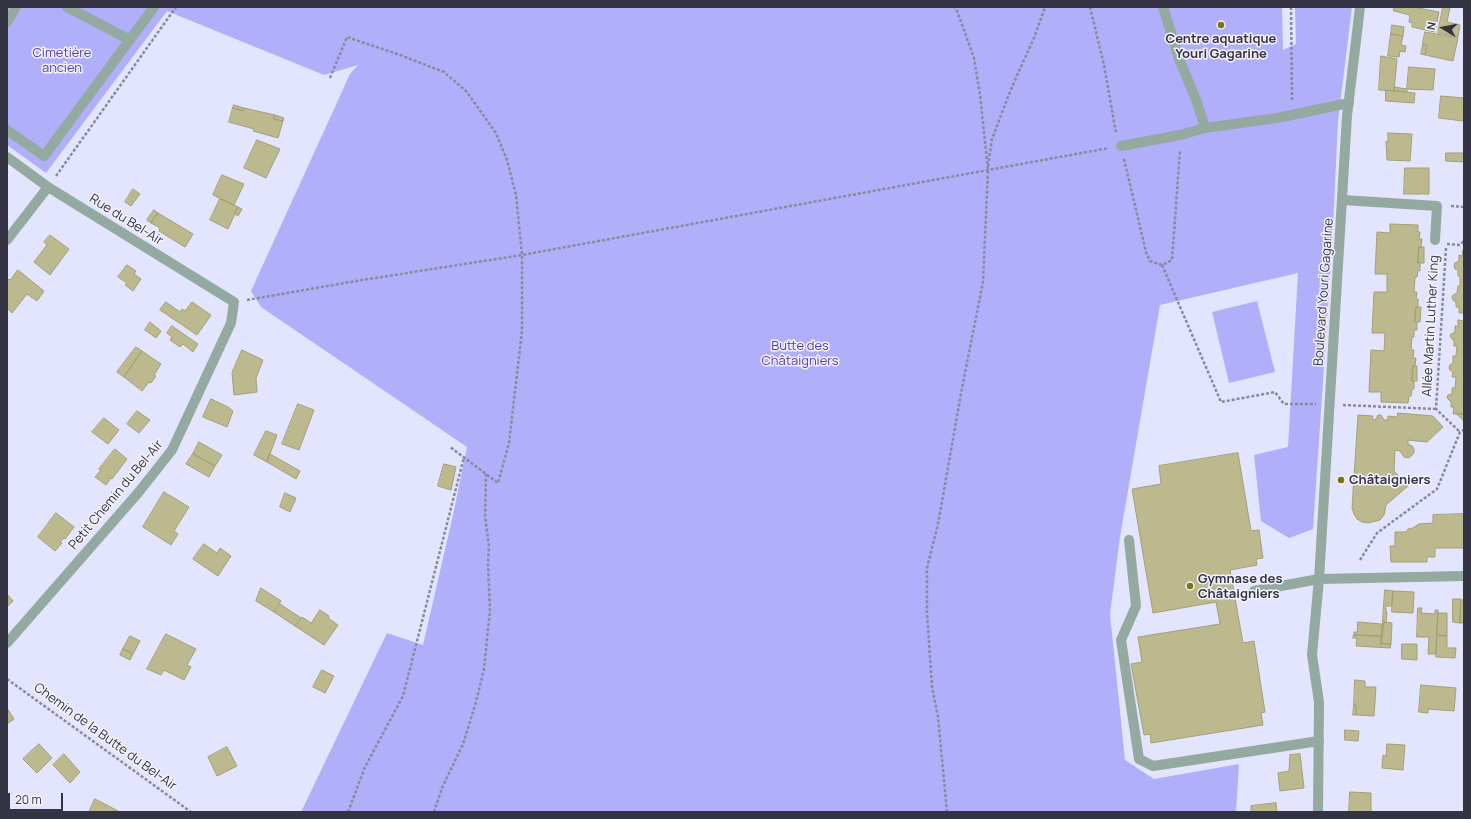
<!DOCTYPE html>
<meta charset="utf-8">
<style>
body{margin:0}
#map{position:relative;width:1471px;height:819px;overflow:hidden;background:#e3e4fe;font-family:Manrope,sans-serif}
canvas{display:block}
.frame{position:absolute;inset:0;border:8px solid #343344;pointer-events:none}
.north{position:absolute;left:1423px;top:8px;width:40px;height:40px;-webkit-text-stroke:3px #f2f3fc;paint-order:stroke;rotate:280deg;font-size:11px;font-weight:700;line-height:16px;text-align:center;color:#343344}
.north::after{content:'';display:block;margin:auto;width:14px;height:18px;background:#343344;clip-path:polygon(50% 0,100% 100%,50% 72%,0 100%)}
.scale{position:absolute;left:8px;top:793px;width:55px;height:18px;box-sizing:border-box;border:2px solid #343344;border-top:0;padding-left:5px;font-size:12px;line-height:14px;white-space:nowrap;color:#343344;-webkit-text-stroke:3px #f2f3fc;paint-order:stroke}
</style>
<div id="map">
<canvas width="1471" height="819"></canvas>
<div class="frame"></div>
<div class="north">N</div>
<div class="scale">20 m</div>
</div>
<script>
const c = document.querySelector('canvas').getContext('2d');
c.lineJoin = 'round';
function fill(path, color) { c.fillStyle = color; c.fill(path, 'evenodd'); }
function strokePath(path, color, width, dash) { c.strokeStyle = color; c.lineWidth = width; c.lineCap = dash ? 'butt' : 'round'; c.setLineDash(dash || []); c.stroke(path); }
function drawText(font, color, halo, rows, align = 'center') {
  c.font = font + ' Manrope,sans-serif'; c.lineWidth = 3; c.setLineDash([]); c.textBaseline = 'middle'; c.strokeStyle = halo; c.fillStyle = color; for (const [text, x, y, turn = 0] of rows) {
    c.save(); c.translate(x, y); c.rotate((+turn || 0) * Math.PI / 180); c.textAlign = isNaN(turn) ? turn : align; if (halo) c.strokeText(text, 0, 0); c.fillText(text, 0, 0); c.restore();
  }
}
fill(new Path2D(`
 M7,7H1282L1283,50L1296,44L1295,7H1352L1338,121L1332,248L1313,529L1289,538L1261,521L1254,455L1288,447L1298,273L1160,305L1120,537L1110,614L1125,760L1154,779L1239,764L1236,812H301L387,633L423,645L453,515L467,447L261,307L251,291L350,74L358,65L324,75L167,11L46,173L7,145Z
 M1257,301L1275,372L1229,383L1212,312Z`), '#b1aff9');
const building = new Path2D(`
 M1394,7H1413L1439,12L1435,32L1412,27V23L1409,22L1410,15L1394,11Z
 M1443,7L1450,8L1447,22L1460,25L1458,37L1438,33Z
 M1392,25L1404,27L1403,36L1391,34Z
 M1425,32L1458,38L1453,61L1425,55L1427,45L1423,44Z
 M1391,34L1403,36L1401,45L1406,46L1405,52L1400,51L1399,57L1388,56Z
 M1423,44L1427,45L1425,55L1421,54Z
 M1381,56L1397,59L1394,91L1379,90Z
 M1409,67L1435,69L1433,90L1407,89Z
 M1394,87L1407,89V92L1394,91Z
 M1386,90L1415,93L1414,103L1386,101Z
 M1441,96L1464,98L1463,121L1439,118Z
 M234,105L244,108L243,111L233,108Z
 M233,108L243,111L244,108L275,115L274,119L283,121L278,138L253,131L254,129L229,122Z
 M275,115L284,118L283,121L274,119Z
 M1388,133L1412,134L1410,161L1387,160L1386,141L1388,142Z
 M257,140L280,149L266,178L244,168Z
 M1446,153H1464V162L1446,161Z
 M1405,168H1429V194H1404Z
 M222,175L244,184L234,205L213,195Z
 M133,189L140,194L131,206L125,202Z
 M220,199L238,207L228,229L210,220Z
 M238,207L242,209L238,216L235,214Z
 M154,210L158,213L151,223L147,220Z
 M158,213L193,234L185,247L159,231L160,228L151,223Z
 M1390,224L1418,225V232H1420L1419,239H1422L1421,247H1419L1418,263H1420V271L1418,270L1417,277H1415L1414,292H1417L1416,299H1418V307H1416L1415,322H1417V330H1414V337H1412L1411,350H1414L1413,358H1416L1415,366H1413L1412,381H1414V389H1412L1411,396H1409L1408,403L1381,402V392H1369L1371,350L1384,351L1385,333H1372L1374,292H1387V274H1375L1377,232L1390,233Z
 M50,235L69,249L50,275L34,262L47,245L44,242Z
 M1419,247H1424V263H1418Z
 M1463,250H1464V313H1459V307H1456V302L1454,301L1452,298L1453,295L1457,293L1458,286H1460V276H1458V270L1455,269L1454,266L1455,263L1459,261V255L1462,256Z
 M127,265L136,271L134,274L141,279L133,291L125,285L127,283L118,277Z
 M18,270L44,291L37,301L27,294L12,313L7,308V281L9,279L10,280Z
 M166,302L180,312L182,309L185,311L192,302L211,315L197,335L160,310Z
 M1416,307H1421L1420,322H1415Z
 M1458,320L1464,321V414H1453L1454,407H1451V402L1447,398L1448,395L1452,394V388H1455L1456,377H1452L1453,372L1450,370L1449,368L1450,365L1453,363V356H1456L1457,346H1454V340L1452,339L1450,336L1451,334L1455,332V326H1458Z
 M150,322L161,331L156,338L145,330Z
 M172,326L198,344L193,352L183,344L180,347L170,340L172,337L167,333Z
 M136,347L142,351L124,377L117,372Z
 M242,350L263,360L256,378L257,392L234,395L232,373Z
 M142,351L161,364L154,375L156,376L151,383L149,382L142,391L124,377Z
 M1413,366H1417V381H1412Z
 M211,399L228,407L233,411L227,427L203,417Z
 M298,404L314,410L299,450L282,444Z
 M137,411L150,420L139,433L127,424Z
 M1398,413L1433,416L1443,427L1427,442L1408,440V444L1412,446L1414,449V453L1411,456L1408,458L1404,457L1400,451L1395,450L1394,471L1408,486L1386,505L1384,515L1380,520L1368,523L1362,522L1357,519L1354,514L1352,508L1358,415L1373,416L1372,419L1375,420L1378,415H1381L1384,420H1388V416L1397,417Z
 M1456,413L1464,414V421Z
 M104,418L119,430L108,444L92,432Z
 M266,431L277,435L267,462L254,455Z
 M199,442L222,455L215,466L193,454Z
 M115,449L127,459L112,479L111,478L106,485L95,477L101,470L99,469Z
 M1238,453L1251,531L1259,530L1263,558L1256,559L1257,565L1230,570L1243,643L1254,641L1265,712L1261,713L1263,725L1151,743L1150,734L1144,735L1131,664L1142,662L1138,637L1220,624L1216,602L1153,613L1132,489L1161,484L1159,466Z
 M193,454L215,466L209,477L186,464Z
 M270,454L300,471L296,479L267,462Z
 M444,464L456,467L451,490L438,486Z
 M164,492L189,507L174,531L178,534L171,545L143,527Z
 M285,493L296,498L290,512L280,507Z
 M56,513L74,527L65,539L64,538L60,542L62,543L55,551L38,537Z
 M1464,514V548H1435V557H1427V562H1391L1390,546H1395V532H1406L1408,529L1413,528L1419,524L1433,523V515Z
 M204,544L217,553L220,548L231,556L218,576L193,559Z
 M261,588L281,601L274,612L256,601Z
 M1385,590L1393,591L1392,606H1386V612H1387L1386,623L1384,622L1381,644Z
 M1393,591L1414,592L1413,613L1392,612Z
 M7,594L13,601L7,607Z
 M1453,599H1461L1460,623L1453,622Z
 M1461,600H1464V623H1460Z
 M280,604L301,618L295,626L274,612Z
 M1418,608H1422L1421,613L1435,614V610H1438L1436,654H1428L1429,637H1417Z
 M320,610L329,616L328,618L338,625L324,645L295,626L302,617L311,623Z
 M1438,613H1447V636L1437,635Z
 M1358,622L1382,624L1381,636L1354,635V632H1357Z
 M1384,622L1392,623L1391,644H1382Z
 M166,634L196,649L187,665L191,667L184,680L164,670L161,675L147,669Z
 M1354,635L1381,636V644H1391L1390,648L1356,646L1357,638H1353Z
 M1437,635L1447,636V648H1456L1455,658L1436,657Z
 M130,636L140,641L133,654L123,649Z
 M1402,644H1417V660L1402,659Z
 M123,649L133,654L130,660L120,655Z
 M322,670L334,676L325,693L313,687Z
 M1355,680L1365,681V687H1376L1374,716L1356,715V705H1354Z
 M1421,685L1456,688L1454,711L1428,709V713L1419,712Z
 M1354,705H1356V715H1353Z
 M7,708L14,719L7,724Z
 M1345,730L1359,731L1358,741L1345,740Z
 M39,744L52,758L37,773L23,759Z
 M1387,744L1405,745L1403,770L1382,768L1383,755L1386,756Z
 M227,747L237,766L217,776L208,757Z
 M64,754L80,772L70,783L53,765Z
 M1300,754L1304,788L1280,791L1278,773L1289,771L1290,755Z
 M1350,792L1371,793V812H1349Z
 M95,799L120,812H89Z
 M1276,803L1277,812H1251V806Z`);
fill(building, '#bbb98d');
strokePath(building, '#a3a075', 1);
strokePath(new Path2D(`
 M1090,7L1104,65L1116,133
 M1291,7L1292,100
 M330,78L347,37L400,55L444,72L466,91L496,133L507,160L516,195L522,255V331L509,443L498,483L450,447
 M1124,159L1146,252L1150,261L1162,265L1172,260L1180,150
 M988,166L992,139L1011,89L1034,38L1045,7
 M56,176L176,7
 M1451,206L1464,207
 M1447,244L1460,245L1464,241
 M1446,248L1436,409L1460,432
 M1162,265L1221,402L1275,392L1284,404H1316
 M247,300L356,281L522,255L1109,148
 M1343,405L1436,409
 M1360,560L1377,533L1437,489L1460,432L1464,430
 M7,679L191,812
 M348,812L365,767L403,696L464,457
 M434,812L442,788L463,744L476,702L484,669L490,610L488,564L489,546L485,516L486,474
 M947,812L938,717L932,687L927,612V568L938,524L962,388L983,282L988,170L980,95L974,58L957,11L954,7`), '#89899e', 2.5, [3, 2]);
strokePath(new Path2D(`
 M67,7L130,40
 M1163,7L1179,59L1197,102L1205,128
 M7,22L16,7
 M7,130L44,156L154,7
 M1121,146L1180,135L1205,128L1277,118L1349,103
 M1343,200L1437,206L1435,240
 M1129,540L1136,606L1121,640L1139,759L1153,766L1319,741
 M1254,591L1319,579`), '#94a99f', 10);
strokePath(new Path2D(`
 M7,157L48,187L234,302L231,323L172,450L138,493L7,643
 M7,240L48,187
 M1319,579L1464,576
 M1318,812L1319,702L1312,655L1319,579L1347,116L1360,7`), '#94a99f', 10);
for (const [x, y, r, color] of [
 [1221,25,4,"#7b7417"],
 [1341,480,4,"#7b7417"],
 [1190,586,4,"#7b7417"]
]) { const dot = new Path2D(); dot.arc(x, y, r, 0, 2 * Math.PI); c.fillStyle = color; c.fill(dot); strokePath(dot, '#f2f3fc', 1.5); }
drawText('bold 13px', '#343344', '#f2f3fc', [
 ["Centre aquatique",1221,39,"center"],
 ["Youri Gagarine",1221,54,"center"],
 ["Châtaigniers",1349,480],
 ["Gymnase des",1198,579],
 ["Châtaigniers",1198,594]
], 'left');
drawText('13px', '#5239b9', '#f2f3fc', [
 ["Cimetière",62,53],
 ["ancien",62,68],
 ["Butte des",800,346],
 ["Châtaigniers",800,361]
]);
drawText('13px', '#343344', '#f2f3fc', [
 ["Rue du Bel-Air",126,220,32],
 ["Boulevard Youri Gagarine",1324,292,-86],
 ["Allée Martin Luther King",1431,326,-87],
 ["Petit Chemin du Bel-Air",116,495,-50],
 ["Chemin de la Butte du Bel-Air",105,737,36]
]);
</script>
